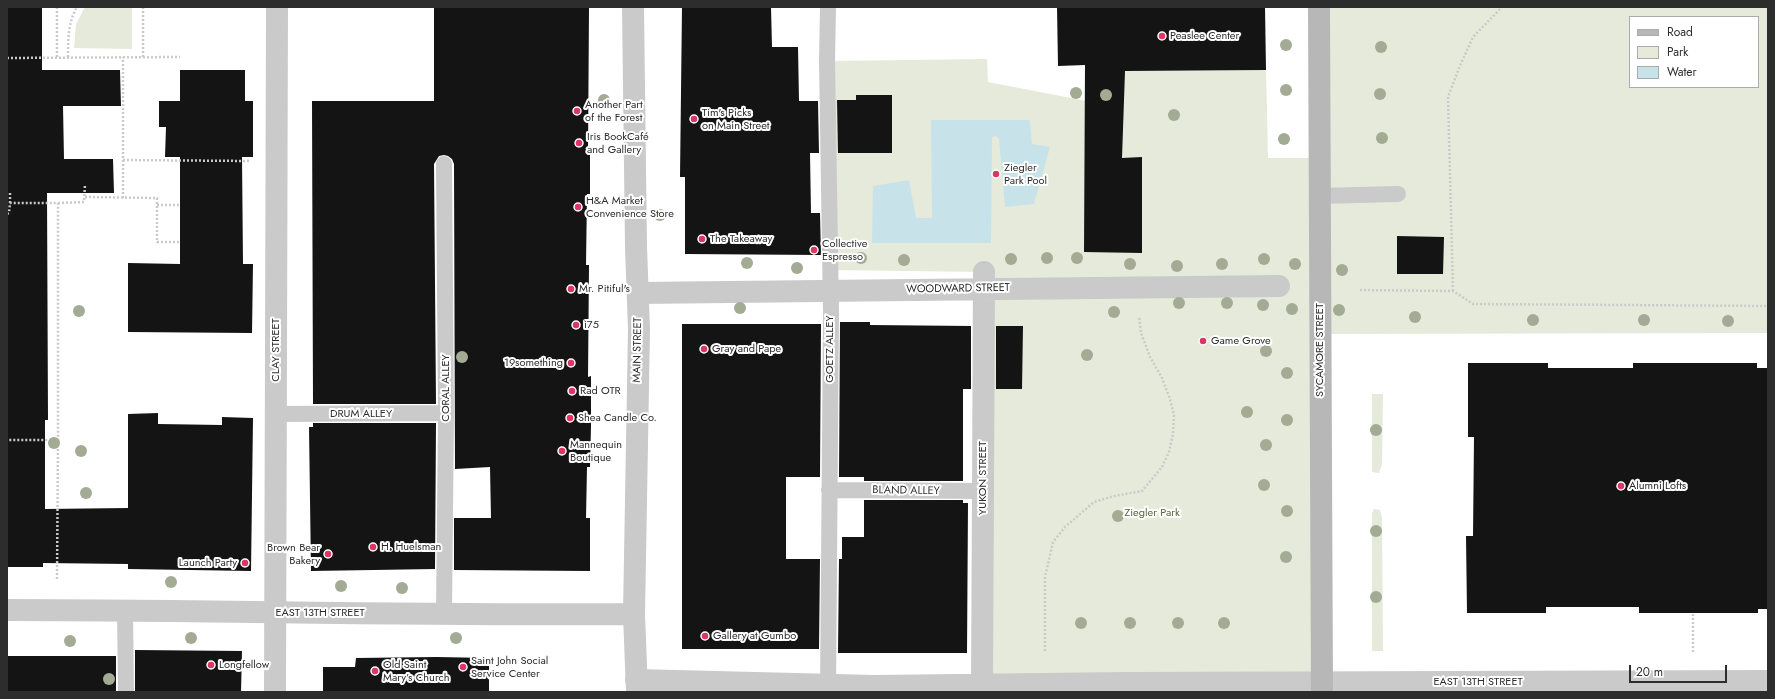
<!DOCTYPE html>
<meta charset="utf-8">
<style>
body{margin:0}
#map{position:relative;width:1775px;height:699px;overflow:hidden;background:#fff;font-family:Jost,sans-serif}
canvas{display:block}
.frame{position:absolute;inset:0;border:8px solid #2d2d2d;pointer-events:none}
.legend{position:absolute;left:1629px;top:16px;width:130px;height:72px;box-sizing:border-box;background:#fff;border:1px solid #ababab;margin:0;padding:5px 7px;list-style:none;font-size:12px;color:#2d2d2d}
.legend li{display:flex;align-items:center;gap:8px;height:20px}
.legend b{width:20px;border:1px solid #ababab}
.scale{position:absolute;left:1629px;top:665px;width:98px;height:18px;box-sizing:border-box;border:2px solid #2d2d2d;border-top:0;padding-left:5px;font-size:12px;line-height:14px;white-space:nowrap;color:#2d2d2d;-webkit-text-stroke:3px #fff;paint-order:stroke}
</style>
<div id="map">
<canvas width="1775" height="699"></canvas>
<div class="frame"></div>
<ul class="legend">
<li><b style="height:5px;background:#b7b7b7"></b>Road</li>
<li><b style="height:11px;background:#e6eadb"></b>Park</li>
<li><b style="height:11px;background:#c7e3e9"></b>Water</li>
</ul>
<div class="scale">20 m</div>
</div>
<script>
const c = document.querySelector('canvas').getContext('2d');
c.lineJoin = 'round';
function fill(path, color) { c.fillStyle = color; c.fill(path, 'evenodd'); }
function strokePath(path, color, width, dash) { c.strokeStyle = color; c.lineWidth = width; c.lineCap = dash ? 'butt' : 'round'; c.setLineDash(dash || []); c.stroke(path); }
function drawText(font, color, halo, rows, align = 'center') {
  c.font = font + ' Jost,sans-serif'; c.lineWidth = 4; c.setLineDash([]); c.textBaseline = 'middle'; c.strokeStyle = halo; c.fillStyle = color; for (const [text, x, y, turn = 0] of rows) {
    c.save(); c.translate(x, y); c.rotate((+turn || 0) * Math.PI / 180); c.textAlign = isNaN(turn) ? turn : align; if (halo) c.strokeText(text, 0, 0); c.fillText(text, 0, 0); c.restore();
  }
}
fill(new Path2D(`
 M85,7H132V49L74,48L76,24Z
 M1319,7H1768V333L1320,334L1322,683L983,692L984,272L831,270L827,61L987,59L988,82L1123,108L1124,71L1266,70L1268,158H1319ZM1630,17H1758V87H1630Z
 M1372,394H1383L1382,464L1379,473L1372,472Z
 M1374,509L1380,510L1382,518L1383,651H1372V513Z`), '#e6eadb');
fill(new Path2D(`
 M931,120H1030L1032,144L1050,147L1034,204L1005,207L999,139L996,136L992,137L991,243H872L873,186L909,180L916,218H932Z`), '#c7e3e9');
fill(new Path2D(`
 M7,7H42V70H120L121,106H63L64,159H113L114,193H47L48,420H45V509L128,508V414L158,413V424L222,425V417L253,418L251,571L128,569V564L43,563V567H7Z
 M496,7H589L588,155L590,154V194H587L586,265H589L588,377L591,376V426L590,467H587L586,518H590V571L454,570V518H491L490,467L455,469L454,164L452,159L448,156L444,155L439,156L434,164L436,404H313L312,101H434V8Z
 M682,7H771L772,47H798L799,101H818L819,153H810L811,213H820L821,255L685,254V177H680Z
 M1057,7H1265L1266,70L1125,71L1122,158L1142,157V253L1084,252L1085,65L1058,66Z
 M180,70H245V101H253V157H242L243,264H253L252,333L128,332V263L180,264V157H165L166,127H159V101H180Z
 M856,95H892V153H838L837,100H856Z
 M1397,236L1444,237L1443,274H1397Z
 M840,322H870V325L971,326V389H963V481H864V477H839Z
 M682,324H821L820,477H786V559H820L819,649H682Z
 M996,326H1023L1022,389H996Z
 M1468,363H1548V368H1633V363H1757V368H1768V609H1758V613H1639V607H1546V613H1467L1466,536H1473L1474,437H1468Z
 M313,423H436L435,569L311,571L309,427H313Z
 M864,500H963V503H968L967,653H838L839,559H842V537H864Z
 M135,650L242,651L241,692H135Z
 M7,656H116V692H7Z
 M437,657L489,658V692H323V667H355L356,658Z`), '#141414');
strokePath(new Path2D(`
 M57,7V58
 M143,7V57
 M68,57C68,40 68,22 77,7
 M7,58L180,57
 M123,160L249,161
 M85,197L157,198V242H180
 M123,198V57
 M10,203V193
 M58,203L84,202L85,185
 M157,205H180
 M7,214L9,213L10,203H58V440H7
 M1360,290L1453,291L1473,304L1768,306
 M1453,291L1448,97L1459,68L1473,37L1502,7
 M57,579L58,440
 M1045,651V577L1053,542L1065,527L1094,502L1114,496L1142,491L1162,467L1169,452L1173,434L1174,415L1170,399L1162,378L1150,357L1141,333L1139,316
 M1693,652V613`), '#cacaca', 2.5, [2, 2]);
strokePath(new Path2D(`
 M444,164L446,413L444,613
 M1319,196L1398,194
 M276,414L446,413
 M829,490L983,491
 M125,611L126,692
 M828,692L831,312L827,61L828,7`), '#cacaca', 16);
strokePath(new Path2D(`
 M638,293L1279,286
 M983,491L984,272`), '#cacaca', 22);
strokePath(new Path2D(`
 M636,680L874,686L1129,683L1768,681
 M982,684L983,491
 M275,692L277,7`), '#cacaca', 22);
strokePath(new Path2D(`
 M633,7L636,247L639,329L634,614L637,692
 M7,610C216,610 425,616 634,614`), '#cacaca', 22);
strokePath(new Path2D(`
 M1319,7L1322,692`), '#b7b7b7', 22);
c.fillStyle = '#a3ab94';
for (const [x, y] of [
 [1286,45],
 [1381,47],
 [1286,90],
 [1076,93],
 [1380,94],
 [1106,95],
 [604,100],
 [1174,115],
 [1382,138],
 [1284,139],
 [660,215],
 [861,258],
 [1047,258],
 [1077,258],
 [1011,259],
 [1264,259],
 [904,260],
 [747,263],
 [1130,264],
 [1222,264],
 [1295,264],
 [1177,266],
 [797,268],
 [1342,270],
 [1179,303],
 [1227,303],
 [1263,305],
 [740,308],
 [1292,309],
 [1339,310],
 [79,311],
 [1114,312],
 [1415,317],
 [1533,320],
 [1644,320],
 [1728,321],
 [1266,351],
 [1087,355],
 [462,357],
 [1287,373],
 [1247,412],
 [1287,420],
 [1376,430],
 [54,443],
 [1266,445],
 [81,451],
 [1264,485],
 [86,493],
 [1287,511],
 [1118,516],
 [1376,531],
 [1286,557],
 [171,582],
 [341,586],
 [402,588],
 [1376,597],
 [1081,623],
 [1130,623],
 [1178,623],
 [1224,623],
 [191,638],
 [456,638],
 [70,641],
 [109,679]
]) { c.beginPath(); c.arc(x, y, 6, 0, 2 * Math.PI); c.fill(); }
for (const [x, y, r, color] of [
 [1162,36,4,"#dc3665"],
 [577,111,4,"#dc3665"],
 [694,119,4,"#dc3665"],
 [579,143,4,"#dc3665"],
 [996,174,4,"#dc3665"],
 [578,207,4,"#dc3665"],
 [702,239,4,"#dc3665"],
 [814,250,4,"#dc3665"],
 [571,289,4,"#dc3665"],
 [576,325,4,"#dc3665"],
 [1203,341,4,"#dc3665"],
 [704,349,4,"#dc3665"],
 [571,363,4,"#dc3665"],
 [572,391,4,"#dc3665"],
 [570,418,4,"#dc3665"],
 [562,451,4,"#dc3665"],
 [1621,486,4,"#dc3665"],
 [373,547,4,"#dc3665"],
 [328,554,4,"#dc3665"],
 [245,563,4,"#dc3665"],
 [705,636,4,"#dc3665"],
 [211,665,4,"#dc3665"],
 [463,667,4,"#dc3665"],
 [375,671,4,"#dc3665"]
]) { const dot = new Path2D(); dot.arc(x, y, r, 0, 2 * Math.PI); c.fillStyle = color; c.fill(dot); strokePath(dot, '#fff', 1.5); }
drawText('11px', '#2d2d2d', '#fff', [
 ["Peaslee Center",1170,36],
 ["Another Part",585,105],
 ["of the Forest",585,118],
 ["Tim's Picks",702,113],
 ["on Main Street",702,126],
 ["Iris BookCafé",587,137],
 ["and Gallery",587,150],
 ["Ziegler",1004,168],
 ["Park Pool",1004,181],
 ["H&A Market",586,201],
 ["Convenience Store",586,214],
 ["The Takeaway",710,239],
 ["Collective",822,244],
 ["Espresso",822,257],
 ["Mr. Pitiful's",579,289],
 ["i75",584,325],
 ["Game Grove",1211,341],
 ["Gray and Pape",712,349],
 ["19something",563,363,"right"],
 ["Rad OTR",580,391],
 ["Shea Candle Co.",578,418],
 ["Mannequin",570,445],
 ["Boutique",570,458],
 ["Alumni Lofts",1629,486],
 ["H. Huelsman",381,547],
 ["Brown Bear",320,548,"right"],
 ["Bakery",320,561,"right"],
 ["Launch Party",237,563,"right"],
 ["Gallery at Gumbo",713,636],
 ["Saint John Social",471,661],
 ["Service Center",471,674],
 ["Longfellow",219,665],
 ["Old Saint",383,665],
 ["Mary’s Church",383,678]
], 'left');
drawText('11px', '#2d2d2d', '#fff', [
 ["WOODWARD STREET",958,289,-1],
 ["GOETZ ALLEY",830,349,-90],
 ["CLAY STREET",276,350,-90],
 ["MAIN STREET",638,350,-89],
 ["SYCAMORE STREET",1320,350,-90],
 ["CORAL ALLEY",446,388,-90],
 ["DRUM ALLEY",361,414],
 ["YUKON STREET",983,478,-90],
 ["BLAND ALLEY",906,491,1],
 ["EAST 13TH STREET",320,613],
 ["EAST 13TH STREET",1478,682]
]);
drawText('11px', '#58663c', '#fff', [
 ["Ziegler Park",1152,513]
]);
</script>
